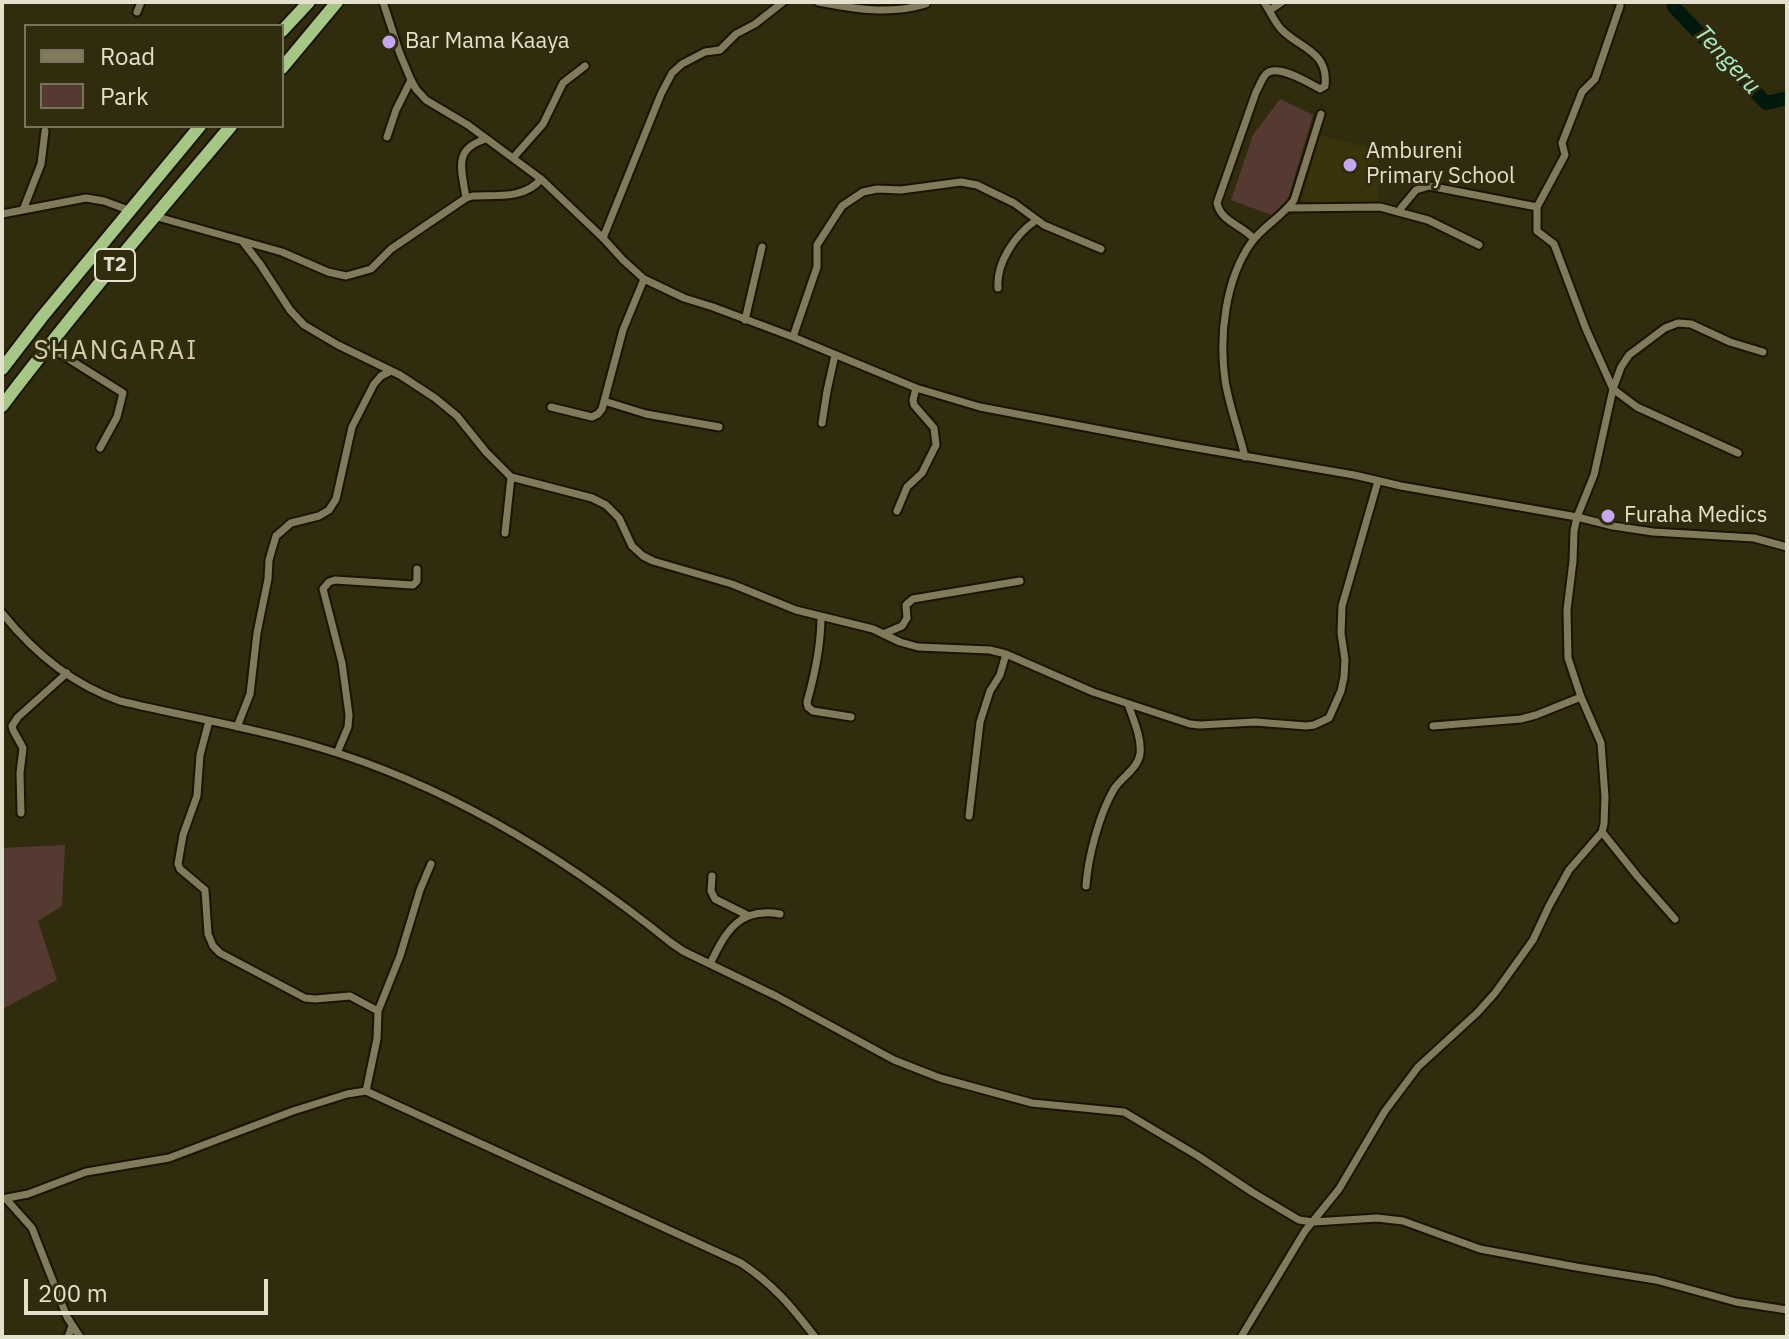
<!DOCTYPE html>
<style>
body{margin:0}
#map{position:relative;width:1789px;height:1339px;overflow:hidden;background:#312c0e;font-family:"IBM Plex Sans",sans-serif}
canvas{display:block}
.frame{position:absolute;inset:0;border:4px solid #e3e0ce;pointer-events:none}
.legend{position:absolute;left:24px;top:24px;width:260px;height:104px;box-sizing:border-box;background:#312c0e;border:2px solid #78745b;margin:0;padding:10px 14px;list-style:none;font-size:24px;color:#e3e0ce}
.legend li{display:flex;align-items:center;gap:16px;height:40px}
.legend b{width:40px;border:2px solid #78745b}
.scale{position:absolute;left:24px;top:1279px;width:244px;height:36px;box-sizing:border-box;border:4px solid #e3e0ce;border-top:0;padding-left:10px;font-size:24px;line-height:28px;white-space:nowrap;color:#e3e0ce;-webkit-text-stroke:6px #312c0e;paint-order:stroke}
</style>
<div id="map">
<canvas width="1789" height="1339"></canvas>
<div class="frame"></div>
<ul class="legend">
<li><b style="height:10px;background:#817b5b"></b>Road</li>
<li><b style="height:22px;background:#553a32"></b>Park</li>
</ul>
<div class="scale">200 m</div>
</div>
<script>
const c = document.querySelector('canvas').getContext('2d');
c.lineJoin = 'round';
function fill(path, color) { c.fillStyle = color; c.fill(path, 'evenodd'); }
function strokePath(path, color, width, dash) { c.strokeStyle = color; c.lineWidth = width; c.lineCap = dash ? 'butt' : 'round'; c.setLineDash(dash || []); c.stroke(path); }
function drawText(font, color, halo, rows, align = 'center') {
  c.font = font + ' "IBM Plex Sans",sans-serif'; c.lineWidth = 6; c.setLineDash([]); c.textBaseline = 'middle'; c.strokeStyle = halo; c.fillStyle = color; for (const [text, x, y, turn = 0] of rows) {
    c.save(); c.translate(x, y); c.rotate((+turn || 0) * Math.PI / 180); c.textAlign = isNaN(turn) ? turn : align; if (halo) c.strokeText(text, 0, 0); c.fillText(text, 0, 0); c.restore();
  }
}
fill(new Path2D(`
 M1319,135L1380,151L1377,203L1301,205Z`), '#3a330b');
fill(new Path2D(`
 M1280,99L1313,115L1288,199L1272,215L1231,200L1253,135Z
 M65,845L62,906L38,921L57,980L2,1009V848Z`), '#553a32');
strokePath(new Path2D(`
 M1673,2L1674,7L1766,103L1787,98`), '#00190c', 14);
const street = new Path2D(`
 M383,2L400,54L411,80L416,89L426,100L468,125L541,179L603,238L623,260L644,279L684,298L713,307L793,337L916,388L980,407L1180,445L1354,475L1401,486L1577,517L1613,526L1653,532L1754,538L1787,547
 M818,2C855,9 890,15 926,4
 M1270,10L1282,2
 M137,12L141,2
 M387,137L396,110L411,80
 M513,158L543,124L563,83L585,66
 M466,198C462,170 452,149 486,139
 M1537,207V231L1554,244L1586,329L1613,389L1637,407L1738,453
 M1288,208L1380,207L1428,220L1479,245
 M1401,208L1416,190L1429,186L1537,207L1565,155L1562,143L1582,92L1595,79L1620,6
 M23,210L41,164L45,131
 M2,214L86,198L104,201L131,211
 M154,216L282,252L328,272L346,276L371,269L391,249L466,198L473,196C497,195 525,199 541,179
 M603,238L661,94L672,73L682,64L705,52L720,50L736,34L755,24L783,2
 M1254,239C1242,225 1221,222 1217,203L1256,92C1259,87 1262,78 1266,74C1277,63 1309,83 1320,89L1325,86C1329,51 1300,49 1281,29C1274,21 1270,11 1264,2
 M243,242L260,264L290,310L304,325L338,345L400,375L435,398L457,416L486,452L511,477L592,498L606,505L619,518L632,546L643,556L653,561L732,584L796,610L873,629L900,642L918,647L990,650L1006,654L1093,692L1190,724L1200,725L1255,722L1306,726L1314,725L1329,718L1341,691L1344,677L1345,660L1341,633L1342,606L1378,481
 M998,288C996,263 1015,235 1035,221
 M745,320L762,247
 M793,337L817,267V245L842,206L863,192L877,189L901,190L961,182L977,185L1014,203L1044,225L1101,249
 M48,346L123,393L117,417L100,448
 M604,401L646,414L719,427
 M551,407L592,417L598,414L602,409L623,330L644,279
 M822,423L827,391L835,355
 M1245,457C1239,431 1229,406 1225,380C1219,336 1225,280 1251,243C1263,226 1282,217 1294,200L1321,114
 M897,511L907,487L922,473L936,445L934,428L914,405L913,400L916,388
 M505,533L511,477
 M2,613C34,653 71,684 120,701C187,717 256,728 321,748C449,786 567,859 670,942L683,951L776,996L894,1060L940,1078L1032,1103L1124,1112L1198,1156L1252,1192L1299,1220L1313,1222L1377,1218L1403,1221L1480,1249L1576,1267L1656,1280L1736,1302L1787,1310
 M821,616C821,646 815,674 807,702L808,707L813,711L851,717
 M883,634L902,626L907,618L906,605L913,599L1020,581
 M209,721L200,755L197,796L183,835L178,864L180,869L205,890L208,934L213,946L220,953L305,998L315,999L350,996L378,1011
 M1433,726L1521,719L1536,715L1581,697
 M237,727L250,694L257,633L268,579L269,560L276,536L291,523L319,516L329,510L336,499L352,427L374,384L381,376L391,371
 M337,753L348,727L349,715L342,663L323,589L329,582L335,580L413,585L417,581V569
 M21,813L20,773L23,748L13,730L12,726L18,717L67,673
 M969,816L980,722L990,691L1000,675L1006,654
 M1602,832L1638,877L1675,919
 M712,876L711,891L715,899L747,915
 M1086,886C1088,857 1099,815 1114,789C1122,777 1138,768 1140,754C1142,738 1133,719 1128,704
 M710,964C726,931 739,907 780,914
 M366,1091L377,1039L378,1011L400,956L420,890L431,864
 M2,1199L28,1194L86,1172L169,1158L293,1111L347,1094L366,1091L741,1263C774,1285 792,1307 815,1337
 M6,1199L32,1228L67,1317L80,1337
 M68,1337L72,1326
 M1241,1337L1305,1231L1339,1189L1385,1111L1418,1067L1477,1013L1495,993L1533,940L1549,906L1569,870L1602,832L1604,824L1605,797L1601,743L1581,697L1568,658L1567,610L1573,561L1574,531L1577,517L1594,475L1613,389L1621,367L1629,355L1665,328L1678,323L1691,324L1730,342L1763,352`);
const highway = new Path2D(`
 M282,31L309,2
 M282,68L337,2
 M2,369L42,317L200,126
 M2,406C75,310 153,218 231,126`);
strokePath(street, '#191400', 11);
strokePath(highway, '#191400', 16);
strokePath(street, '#817b5b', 7);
strokePath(highway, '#a6c686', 12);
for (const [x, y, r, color] of [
 [389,42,8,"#c6a6f0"],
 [1350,165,8,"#c6a6f0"],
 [1608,516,8,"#c6a6f0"]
]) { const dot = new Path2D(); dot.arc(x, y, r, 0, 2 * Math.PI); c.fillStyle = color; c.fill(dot); strokePath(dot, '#312c0e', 3); }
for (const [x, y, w] of [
 [115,265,40]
]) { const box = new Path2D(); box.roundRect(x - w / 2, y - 16, w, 32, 6); c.fillStyle = '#312c0e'; c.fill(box); strokePath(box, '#e3e0ce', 2); }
drawText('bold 20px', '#e3e0ce', null, [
 ["T2",115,265]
]);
drawText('22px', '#e3e0ce', '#312c0e', [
 ["Bar Mama Kaaya",405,42],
 ["Ambureni",1366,152],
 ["Primary School",1366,177],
 ["Furaha Medics",1624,516]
], 'left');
drawText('italic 24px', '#abe9c8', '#312c0e', [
 ["Tengeru",1727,60,47]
]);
c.letterSpacing = '2px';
drawText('26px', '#d3cdaa', '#312c0e', [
 ["SHANGARAI",116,351]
]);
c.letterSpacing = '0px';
</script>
